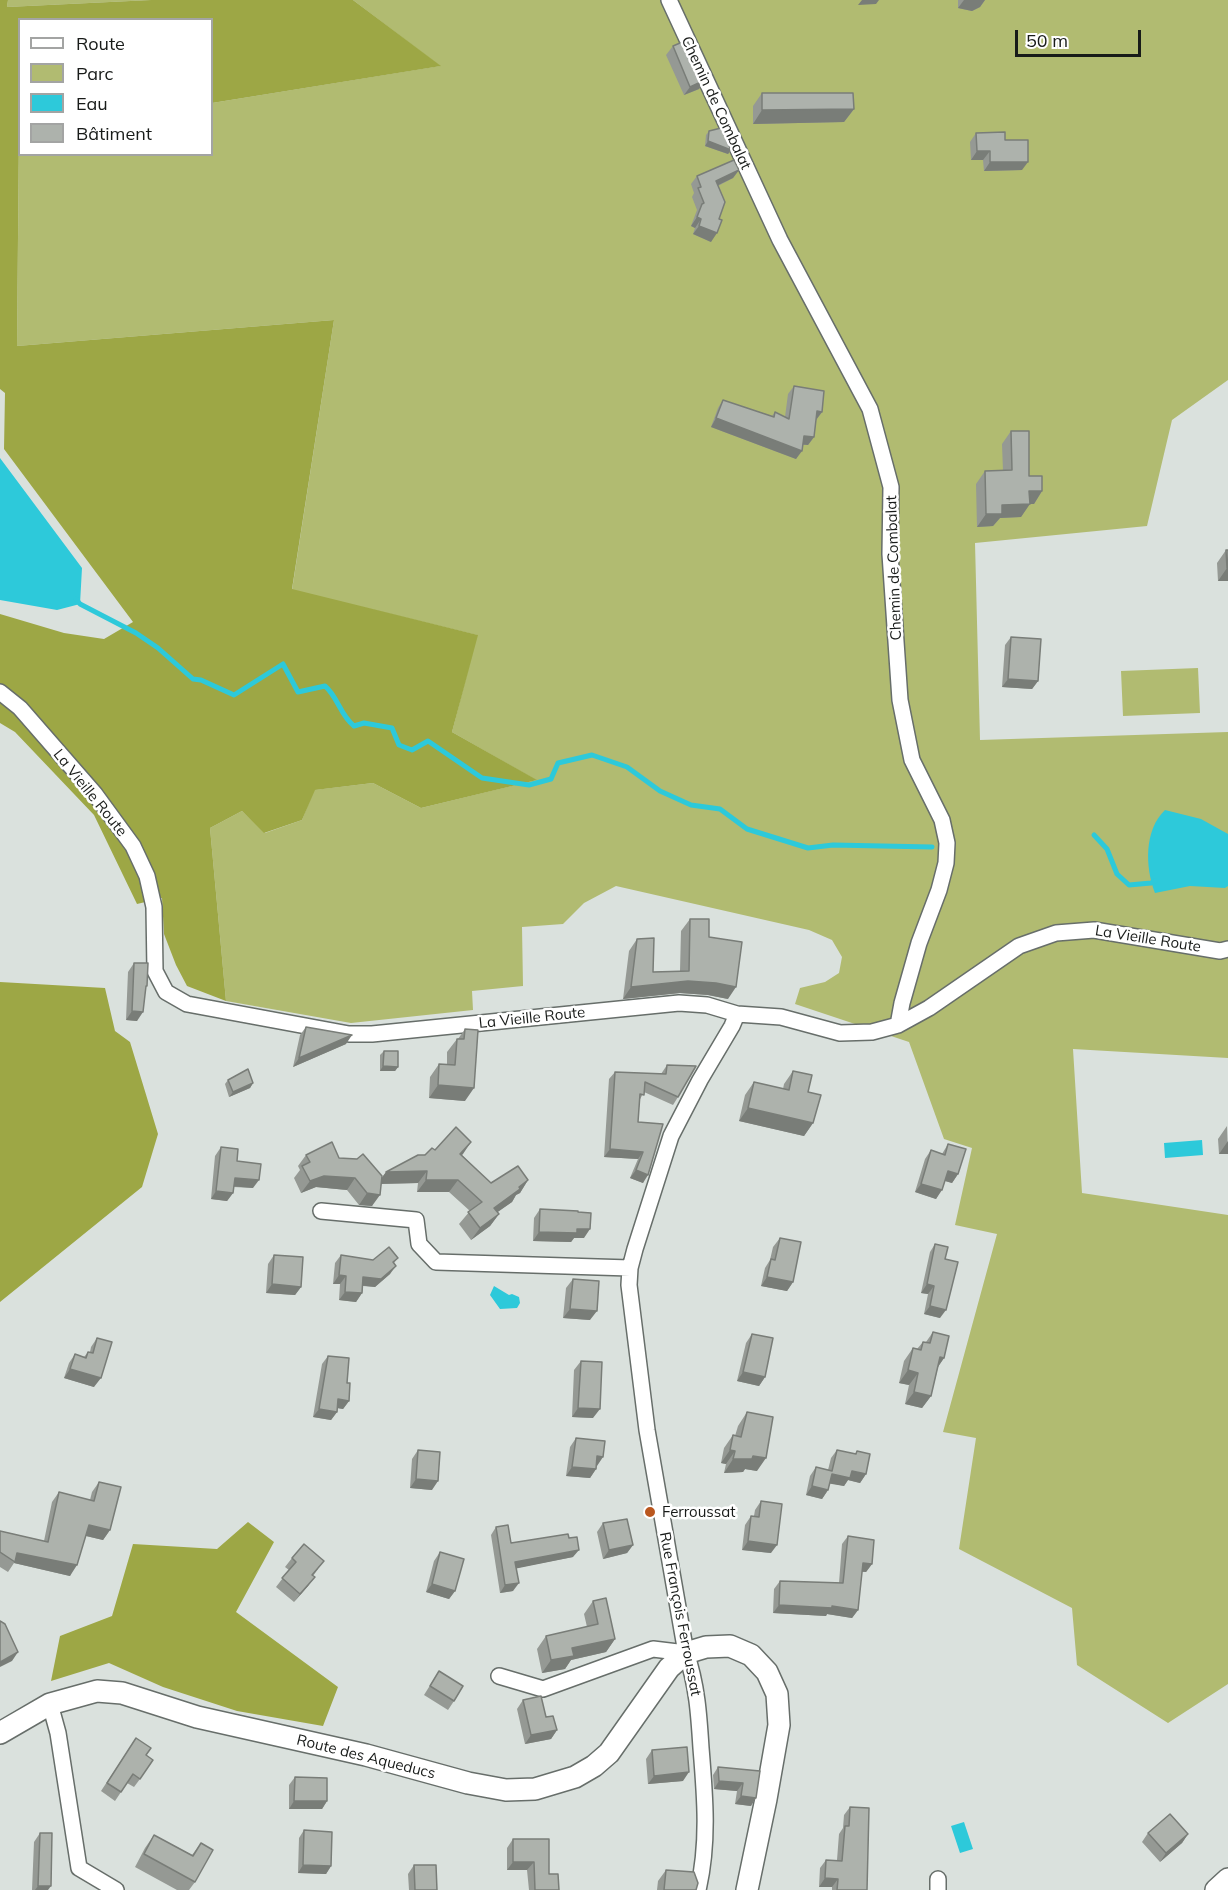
<!DOCTYPE html>
<meta charset="utf-8">
<style>
body{margin:0}
#map{position:relative;width:1228px;height:1890px;overflow:hidden;background:#dae1dd;font-family:Mulish,sans-serif}
canvas{display:block}
.legend{position:absolute;left:18px;top:18px;width:195px;height:138px;box-sizing:border-box;background:#fff;border:2px solid #a3a4a3;margin:0;padding:8px 10px;list-style:none;font-size:18px;color:#181b19}
.legend li{display:flex;align-items:center;gap:12px;height:30px}
.legend b{width:30px;border:2px solid #a3a4a3}
.scale{position:absolute;left:1015px;top:30px;width:126px;height:27px;box-sizing:border-box;border:3px solid #181b19;border-top:0;padding-left:8px;font-size:18px;line-height:21px;white-space:nowrap;color:#181b19;-webkit-text-stroke:4px #fff;paint-order:stroke}
</style>
<div id="map">
<canvas width="1228" height="1890"></canvas>
<ul class="legend">
<li><b style="height:8px;background:#fff"></b>Route</li>
<li><b style="height:16px;background:#b1bb71"></b>Parc</li>
<li><b style="height:16px;background:#2dc9da"></b>Eau</li>
<li><b style="height:16px;background:#adb2ac"></b>Bâtiment</li>
</ul>
<div class="scale">50 m</div>
</div>
<script>
const c = document.querySelector('canvas').getContext('2d');
c.lineJoin = 'round';
function fill(path, color) { c.fillStyle = color; c.fill(path, 'evenodd'); }
function strokePath(path, color, width, dash) { c.strokeStyle = color; c.lineWidth = width; c.lineCap = dash ? 'butt' : 'round'; c.setLineDash(dash || []); c.stroke(path); }
function drawText(font, color, halo, rows, align = 'center') {
  c.font = font + ' Mulish,sans-serif'; c.lineWidth = 5; c.setLineDash([]); c.textBaseline = 'middle'; c.strokeStyle = halo; c.fillStyle = color; for (const [text, x, y, turn = 0] of rows) {
    c.save(); c.translate(x, y); c.rotate((+turn || 0) * Math.PI / 180); c.textAlign = isNaN(turn) ? turn : align; if (halo) c.strokeText(text, 0, 0); c.fillText(text, 0, 0); c.restore();
  }
}
fill(new Path2D(`
 M8,0H151L7,7Z
 M353,0H1228V380L1172,420L1147,526L975,543L980,740L1228,732V1058L1073,1049L1082,1193L1228,1215V1684L1168,1723L1077,1665L1072,1608L959,1549L976,1438L943,1432L997,1234L955,1225L972,1148L944,1139L909,1042L795,1004L800,988L825,982L839,973L842,957L832,940L809,930L616,886L584,903L563,924L522,927L523,986L472,991L473,1010L351,1023L226,1001L210,828L242,811L265,833L302,820L314,790L373,783L421,808L536,780L452,732L477,635L292,590L334,320L17,346L19,134L20,154H212V103L440,66Z
 M1198,668L1200,713L1123,716L1121,671Z`), '#b1bb71');
fill(new Path2D(`
 M0,0H8L7,7L151,0H353L441,66L212,103V20H20L17,346L334,320L292,589L478,635L452,732L537,780L421,808L373,783L315,790L302,820L264,833L242,811L210,828L226,1001L187,986L176,965L164,934L162,898L137,904L94,815L15,732L0,723V614L64,633L104,639L133,622L4,449L5,393L0,389Z
 M0,982L105,988L115,1031L130,1042L158,1134L142,1187L0,1302Z
 M248,1522L274,1542L236,1612L338,1687L323,1726L237,1711L163,1687L109,1663L51,1681L60,1636L112,1616L133,1544L217,1549Z`), '#9da745');
fill(new Path2D(`
 M0,458L82,568L80,604L57,610L0,600Z
 M1165,810L1201,819L1228,834V886L1225,888L1190,886L1155,893C1145,867 1144,830 1165,810Z
 M1202,1140L1203,1155L1165,1158L1164,1143Z
 M494,1286L509,1295L512,1294L519,1297L520,1303L517,1308L500,1309L490,1295Z
 M964,1822L973,1849L960,1853L951,1826Z`), '#2dc9da');
strokePath(new Path2D(`
 M76,599L80,604L136,633L158,648L193,679L201,680L234,695L283,664L298,692L325,686C338,697 340,715 354,726L364,723L392,728L399,745L412,750L428,741L482,778L529,785L551,779L558,763L592,755L627,767L660,791L691,805L720,809L747,829L808,848L833,845L932,847
 M1094,835L1107,849L1117,874L1129,885L1151,883L1155,881`), '#2dc9da', 5);
const street = new Path2D(`
 M669,0L780,240L870,409L891,487L890,554L900,700L912,760L942,820L947,843L946,863L939,890L919,943L902,1003L898,1025
 M0,692L20,708L95,794L133,846L147,876L154,907L155,971L166,992L187,1004L349,1034H372L679,1003L707,1005L737,1014L781,1017L840,1033L872,1032L898,1025L929,1008L1019,946L1056,933L1094,930L1220,951L1228,949
 M321,1211L416,1220L419,1244L436,1262L630,1268
 M499,1676L543,1689L653,1649L686,1653
 M50,1704L58,1733L79,1868L116,1890
 M698,1890C709,1843 705,1796 701,1748C699,1716 697,1684 686,1653L647,1430L629,1285L630,1268L635,1249L671,1136L700,1080L732,1026L737,1014
 M938,1890V1879`);
const secondary = new Path2D(`
 M0,1733L50,1704L97,1691L122,1693L197,1717L366,1755L468,1783L506,1790L535,1789L575,1777L594,1766L609,1753L669,1668L686,1653L706,1647L730,1646L751,1655L767,1672L777,1694L779,1725L766,1799L747,1890
 M1216,1890L1228,1879`);
strokePath(street, '#676e6a', 18);
strokePath(secondary, '#676e6a', 24);
strokePath(street, '#fff', 15);
strokePath(secondary, '#fff', 21);
fill(new Path2D(`
 M958,0H985L980,7L972,11L958,8Z
 M673,46L705,80L699,89L684,95L666,55Z
 M762,93L854,109L844,122L753,124V106Z
 M709,131L731,150L728,154L705,146L706,135Z
 M976,133L1005,140L1022,170L984,171L983,160H971L970,142Z
 M739,170L733,178L718,186L711,242L693,234L695,228L691,226L697,210L692,197L694,193L691,184L697,176Z
 M794,386L822,412L816,420L814,437L808,445H803L796,459L711,427L718,408L723,400L772,416L775,412L785,417L788,394Z
 M1011,431L1029,476L1042,491L1034,504H1029L1021,517L1000,518L993,526L977,527L976,484L985,471H1003L1002,444Z
 M1226,550L1228,581H1218L1217,563Z
 M1011,637L1038,681L1032,689L1002,687L1005,645Z
 M690,919L709,937L728,999L708,995L680,993L623,999L629,951L637,939L653,972L680,971L681,931Z
 M134,963L145,989L137,1021L126,1020L128,972Z
 M306,1027L346,1044L293,1067L300,1035Z
 M465,1029V1101L429,1098L430,1077L439,1064H447V1052L457,1039H458Z
 M384,1051L398,1067L395,1071H380V1055Z
 M667,1065L678,1097L673,1105L644,1092L639,1101L638,1122L663,1124L643,1183L630,1178L638,1159L604,1157L609,1079L615,1072L661,1074Z
 M793,1071L808,1092L813,1123L804,1136L739,1121L745,1095L754,1082L783,1089L784,1084Z
 M228,1080L253,1083L250,1088L229,1097L225,1084Z
 M1227,1126L1228,1154H1219L1218,1139Z
 M948,1144L958,1174L952,1183L945,1181L936,1199L915,1192L925,1159L931,1150L942,1154Z
 M221,1147L237,1161L253,1188L234,1187L233,1193L227,1201L211,1199L215,1156Z
 M435,1150L462,1155L491,1183L528,1180L520,1193L516,1195L512,1202L497,1212L499,1214L490,1226L471,1240L459,1224L470,1211L449,1192H417L418,1183L381,1184L372,1206L359,1205L347,1190L316,1187L301,1193L294,1178L300,1170L298,1166L306,1155L339,1158L382,1178L386,1172Z
 M540,1209L584,1238H574L571,1242L533,1241L534,1218Z
 M780,1238L793,1282L787,1291L761,1286L765,1268L770,1260L773,1247Z
 M935,1244L945,1259L940,1318L924,1314L928,1294L921,1293L930,1252Z
 M274,1255L301,1287L295,1295L266,1293L268,1264Z
 M341,1255L373,1260L398,1258L394,1263L390,1274L375,1287L363,1286L362,1293L356,1302L339,1300L340,1284H333L335,1263Z
 M573,1279L590,1320L563,1318L566,1288Z
 M933,1332L944,1358L938,1367L931,1396L922,1408L905,1404L909,1385L899,1383L904,1361L913,1348L917,1349L923,1342H926Z
 M752,1334L765,1377L759,1386L737,1381L746,1343Z
 M97,1338L94,1387L64,1378L69,1363L75,1354L84,1357L88,1352H90L91,1347Z
 M328,1356L347,1383L349,1401L343,1409L337,1408V1412L331,1420L313,1417L322,1364Z
 M581,1361L593,1418L572,1417L574,1370Z
 M747,1412L757,1471L745,1469L743,1472L724,1473L726,1464L721,1463L724,1448L733,1435L735,1436L738,1426Z
 M576,1438L596,1466V1469L590,1478L566,1476L570,1447Z
 M418,1450L432,1490L410,1488L412,1459Z
 M837,1450L855,1454L857,1451L866,1474L860,1483L848,1480L844,1486L830,1483L828,1490L822,1499L806,1495L810,1476L816,1467L828,1470L831,1458Z
 M99,1482L110,1530L103,1540L86,1536L70,1576L14,1563L8,1572L0,1567V1531L44,1541L52,1502L59,1492L90,1500L92,1492Z
 M761,1501L771,1553L742,1550L745,1525L751,1516H754L755,1510Z
 M603,1523L633,1545L627,1553L603,1559L597,1532Z
 M496,1527L511,1543L573,1557L516,1568L513,1591L500,1593L491,1535Z
 M848,1536L872,1564L866,1572H862L858,1610L852,1618L827,1614L826,1616L773,1613L774,1589L780,1581L839,1583L842,1544Z
 M440,1552L455,1591L449,1599L426,1592L434,1561Z
 M292,1558L318,1569L313,1576L308,1586L294,1602L276,1587L289,1570L285,1567Z
 M593,1601L615,1639L606,1652L571,1660L565,1669L542,1673L537,1649L546,1636L587,1627L584,1614Z
 M439,1671L454,1701L448,1710L424,1695Z
 M523,1700L546,1717L557,1730L551,1739L525,1744L517,1709Z
 M136,1738L146,1755L140,1779L134,1787L127,1783L115,1801L101,1791Z
 M652,1750L683,1781L648,1784L646,1759Z
 M718,1767L760,1771L751,1806L735,1804L737,1791L714,1789L713,1775Z
 M295,1777L327,1801L322,1809H289V1785Z
 M850,1807L867,1890H832V1887H819L820,1868L826,1860H837L839,1834L843,1828L844,1815Z
 M304,1830L331,1866L326,1874L298,1873L299,1838Z
 M40,1833L48,1890H32L34,1842Z
 M1148,1833L1188,1834L1182,1843L1160,1862L1142,1842Z
 M154,1835L192,1855L201,1843L195,1882L189,1890H177L135,1867L145,1848Z
 M513,1839L549,1874L559,1890H529L527,1870H507V1848Z
 M414,1865L437,1890H409L408,1874Z
 M666,1870L696,1890H657L658,1881Z`), '#959994');
fill(new Path2D(`
 M862,0H879L876,4L858,5Z
 M964,0H985L980,7L972,11L958,8Z
 M705,80L699,89L684,95L690,87Z
 M854,109L844,122L753,124L762,110Z
 M708,141L731,150L728,154L705,146Z
 M977,151H990L983,160H971Z
 M990,162H1028L1022,170L984,171Z
 M739,170L733,178L710,189L716,181Z
 M697,217L701,219L695,228L691,226Z
 M699,226L717,233L711,242L693,234Z
 M817,411L822,412L816,420Z
 M716,418L802,451L796,459L711,427Z
 M804,436L814,437L808,445L798,444Z
 M1029,491H1042L1034,504H1020Z
 M1030,504L1021,517L1000,518L993,526L977,527L986,514L1002,505Z
 M1227,568H1228V581H1218Z
 M1008,679L1038,681L1032,689L1002,687Z
 M688,981L716,983L736,987L728,999L708,995L680,993L623,999L631,987Z
 M132,1011L143,1012L137,1021L126,1020Z
 M352,1035L346,1044L293,1067L299,1058Z
 M383,1066L398,1067L395,1071H380Z
 M253,1083L250,1088L229,1097L233,1092Z
 M438,1085L474,1088L465,1101L429,1098Z
 M748,1108L813,1123L804,1136L739,1121Z
 M1228,1141V1154H1219Z
 M471,1142L463,1154L452,1166L460,1154Z
 M610,1149L643,1152L638,1159L604,1157Z
 M636,1170L648,1175L643,1183L630,1178Z
 M427,1171L418,1183L377,1184L386,1172Z
 M948,1171L958,1174L952,1183L942,1180Z
 M324,1176L355,1178L347,1190L316,1187L301,1193L310,1181Z
 M235,1178L259,1180L253,1188L229,1186Z
 M426,1180H458L449,1192H417Z
 M528,1180L520,1193L516,1195L512,1202L485,1221L494,1208Z
 M921,1184L942,1190L936,1199L915,1192Z
 M216,1191L233,1193L227,1201L211,1199Z
 M367,1193L380,1195L372,1206L359,1205Z
 M499,1214L490,1226L471,1240L480,1228Z
 M577,1229H590L584,1238H574L571,1242L533,1241L539,1232Z
 M396,1266L390,1274L375,1287L357,1285L363,1277Z
 M339,1275L346,1276L340,1284H333Z
 M767,1277L793,1282L787,1291L761,1286Z
 M272,1284L301,1287L295,1295L266,1293Z
 M927,1284L934,1286L928,1294L921,1293Z
 M345,1292L362,1293L356,1302L339,1300Z
 M930,1306L946,1310L940,1318L924,1314Z
 M570,1309L597,1311L590,1320L563,1318Z
 M940,1357L944,1358L935,1371Z
 M70,1369L101,1378L94,1387L64,1378Z
 M908,1370L918,1373L909,1385L899,1383Z
 M743,1372L765,1377L759,1386L737,1381Z
 M914,1392L931,1396L922,1408L905,1404Z
 M338,1399L349,1401L343,1409L332,1407Z
 M578,1408L600,1409L593,1418L572,1417Z
 M319,1409L337,1412L331,1420L313,1417Z
 M730,1450L735,1451L726,1464L721,1463Z
 M597,1456L603,1457L597,1466Z
 M753,1456L766,1458L757,1471L745,1469L743,1472L724,1473L733,1459Z
 M572,1467L596,1469L590,1478L566,1476Z
 M852,1471L866,1474L860,1483L848,1480L844,1486L826,1483L832,1474Z
 M416,1479L438,1481L432,1490L410,1488Z
 M812,1486L828,1490L822,1499L806,1495Z
 M89,1525L110,1530L103,1540L82,1535Z
 M748,1541L777,1545L771,1553L742,1550Z
 M633,1545L627,1553L603,1559L609,1550Z
 M579,1550L573,1557L509,1570L515,1562Z
 M17,1553L77,1565L70,1576L14,1563Z
 M863,1563L872,1564L866,1572L858,1571Z
 M315,1577L308,1586L294,1602L300,1594Z
 M519,1583L513,1591L500,1593L505,1585Z
 M432,1584L455,1591L449,1599L426,1592Z
 M779,1605L832,1606L858,1610L852,1618L827,1614L826,1616L773,1613Z
 M615,1639L606,1652L571,1660L565,1669L542,1673L551,1660L572,1648Z
 M18,1652L12,1661L0,1667V1662Z
 M557,1730L551,1739L525,1744L531,1735Z
 M689,1772L683,1781L648,1784L654,1776Z
 M719,1781L743,1783L737,1791L714,1789Z
 M741,1796L756,1798L751,1806L735,1804Z
 M294,1801H327L322,1809H289Z
 M1188,1834L1182,1843L1160,1862L1166,1853Z
 M513,1862H534L527,1870H507Z
 M303,1865L331,1866L326,1874L298,1873Z
 M825,1878L838,1879L832,1887H819Z
 M38,1886H51L48,1890H35Z`), '#797d78');
const building = new Path2D(`
 M687,40L705,80L690,87L673,46Z
 M762,93H853L854,109L762,110Z
 M721,128L731,150L708,141L709,131Z
 M1005,132V140H1028V162H990V151H977L976,133Z
 M734,160L739,170L716,181L725,202L719,219L722,220L717,233L699,226L701,219L697,217L702,204L704,203L698,188L701,187L697,176Z
 M794,386L824,391L822,412L817,411L814,437L804,436L802,451L716,418L723,400L774,417L775,412L789,419Z
 M1011,431H1029V476H1042V491H1029L1030,504L1002,505V514H986L985,471L1012,470Z
 M1226,550H1228V568H1227Z
 M1011,637L1041,639L1038,681L1008,679Z
 M690,919H709V937L742,942L736,987L716,983L688,981L631,987L637,939L654,938L653,972L689,971Z
 M134,963H148L147,986H146L143,1012L132,1011Z
 M306,1027L352,1035L299,1058Z
 M465,1029L478,1030L474,1088L438,1085L439,1064L455,1065L457,1039H464Z
 M384,1051H398V1067L383,1066Z
 M667,1065L696,1066L678,1097L645,1082L644,1095L640,1094L638,1122L663,1124L648,1175L636,1170L643,1152L610,1149L615,1072L666,1074Z
 M248,1069L253,1083L233,1092L228,1080Z
 M793,1071L812,1075L808,1092L821,1095L813,1123L748,1108L754,1082L789,1090Z
 M456,1127L471,1142L460,1154L491,1183L518,1166L528,1180L519,1187L520,1189L494,1208L499,1214L480,1228L468,1212L482,1202L458,1180H426L427,1171L386,1172L418,1155H425L432,1148L435,1150Z
 M332,1142L339,1158L357,1159L363,1154L382,1176L380,1195L367,1193L355,1178L324,1176L310,1181L302,1166L310,1162L306,1155Z
 M948,1144L966,1149L958,1174L948,1171L942,1190L921,1184L931,1150L945,1155Z
 M221,1147L238,1149L237,1161L261,1164L259,1180L235,1178L233,1193L216,1191Z
 M540,1209L578,1211V1212L591,1213L590,1229H577V1233L539,1232Z
 M780,1238L801,1242L793,1282L767,1277L771,1259L775,1260Z
 M935,1244L948,1247L945,1259L958,1262L946,1310L930,1306L934,1286L927,1284Z
 M389,1247L398,1258L393,1262L396,1266L381,1279L363,1277L362,1293L345,1292L346,1276L339,1275L341,1255L373,1260Z
 M274,1255L303,1257L301,1287L272,1284Z
 M573,1279L599,1281L597,1311L570,1309Z
 M933,1332L949,1336L944,1358L940,1357L931,1396L914,1392L918,1373L908,1370L913,1348L921,1350L923,1342L930,1343Z
 M752,1334L773,1338L765,1377L743,1372Z
 M97,1338L112,1342L101,1378L70,1369L75,1354L86,1358L88,1352L93,1353Z
 M328,1356L349,1358L347,1383H350L349,1401L338,1399L337,1412L319,1409Z
 M581,1361L602,1362L600,1409L578,1408Z
 M747,1412L773,1417L766,1458L753,1456L752,1459H733L735,1451L730,1450L733,1435L741,1437Z
 M576,1438L605,1441L603,1457L597,1456L596,1469L572,1467Z
 M418,1450L440,1452L438,1481L416,1479Z
 M837,1450L856,1454L857,1451L870,1454L866,1474L852,1471L850,1478L832,1474L828,1490L812,1486L816,1467L832,1471Z
 M99,1482L121,1487L110,1530L89,1525L77,1565L17,1553L15,1562L0,1552V1531L48,1542L59,1492L94,1501Z
 M761,1501L782,1504L777,1545L748,1541L751,1516L759,1517Z
 M627,1519L633,1545L609,1550L603,1523Z
 M508,1525L511,1543L568,1534L569,1538L577,1537L579,1550L515,1562L519,1583L505,1585L496,1527Z
 M848,1536L874,1540L872,1564L863,1563L858,1610L832,1606V1608L779,1605L780,1581L843,1583Z
 M304,1544L324,1561L312,1575L315,1577L300,1594L282,1578L296,1562L292,1558Z
 M440,1552L464,1559L455,1591L432,1584Z
 M606,1598L615,1639L572,1648L574,1656L551,1660L546,1636L598,1624L593,1601Z
 M0,1621L5,1624L18,1652L0,1662Z
 M439,1671L463,1686L454,1701L430,1686Z
 M541,1696L546,1717L553,1716L557,1730L531,1735L523,1700Z
 M136,1738L151,1748L146,1755L153,1760L140,1779L133,1774L121,1792L107,1783Z
 M687,1747L689,1772L654,1776L652,1750Z
 M718,1767L760,1771L756,1798L741,1796L743,1783L719,1781Z
 M295,1777L327,1778V1801H294Z
 M850,1807L869,1808L867,1890H837L838,1879L825,1878L826,1860L842,1861L845,1826H849Z
 M1170,1814L1188,1834L1166,1853L1148,1833Z
 M304,1830L332,1832L331,1866L303,1865Z
 M40,1833H52L51,1886H38Z
 M154,1835L193,1856L201,1843L213,1850L195,1882L144,1854Z
 M513,1839H549V1874H558L559,1890H535L534,1862H513Z
 M414,1865H436L437,1890H415Z
 M666,1870L694,1872L698,1883L696,1890H664Z`);
fill(building, '#adb2ac');
strokePath(building, '#797d78', 1.5);
for (const [x, y, r, color] of [
 [650,1512,6,"#ba571f"]
]) { const dot = new Path2D(); dot.arc(x, y, r, 0, 2 * Math.PI); c.fillStyle = color; c.fill(dot); strokePath(dot, '#fff', 2); }
drawText('15px', '#181b19', '#fff', [
 ["Chemin de Combalat",716,103,65],
 ["Chemin de Combalat",894,568,-92],
 ["La Vieille Route",90,793,51],
 ["La Vieille Route",1148,939,9],
 ["La Vieille Route",532,1018,-6],
 ["Rue François Ferroussat",680,1614,79],
 ["Route des Aqueducs",366,1757,14]
]);
drawText('15px', '#181b19', '#fff', [
 ["Ferroussat",662,1512]
], 'left');
</script>
